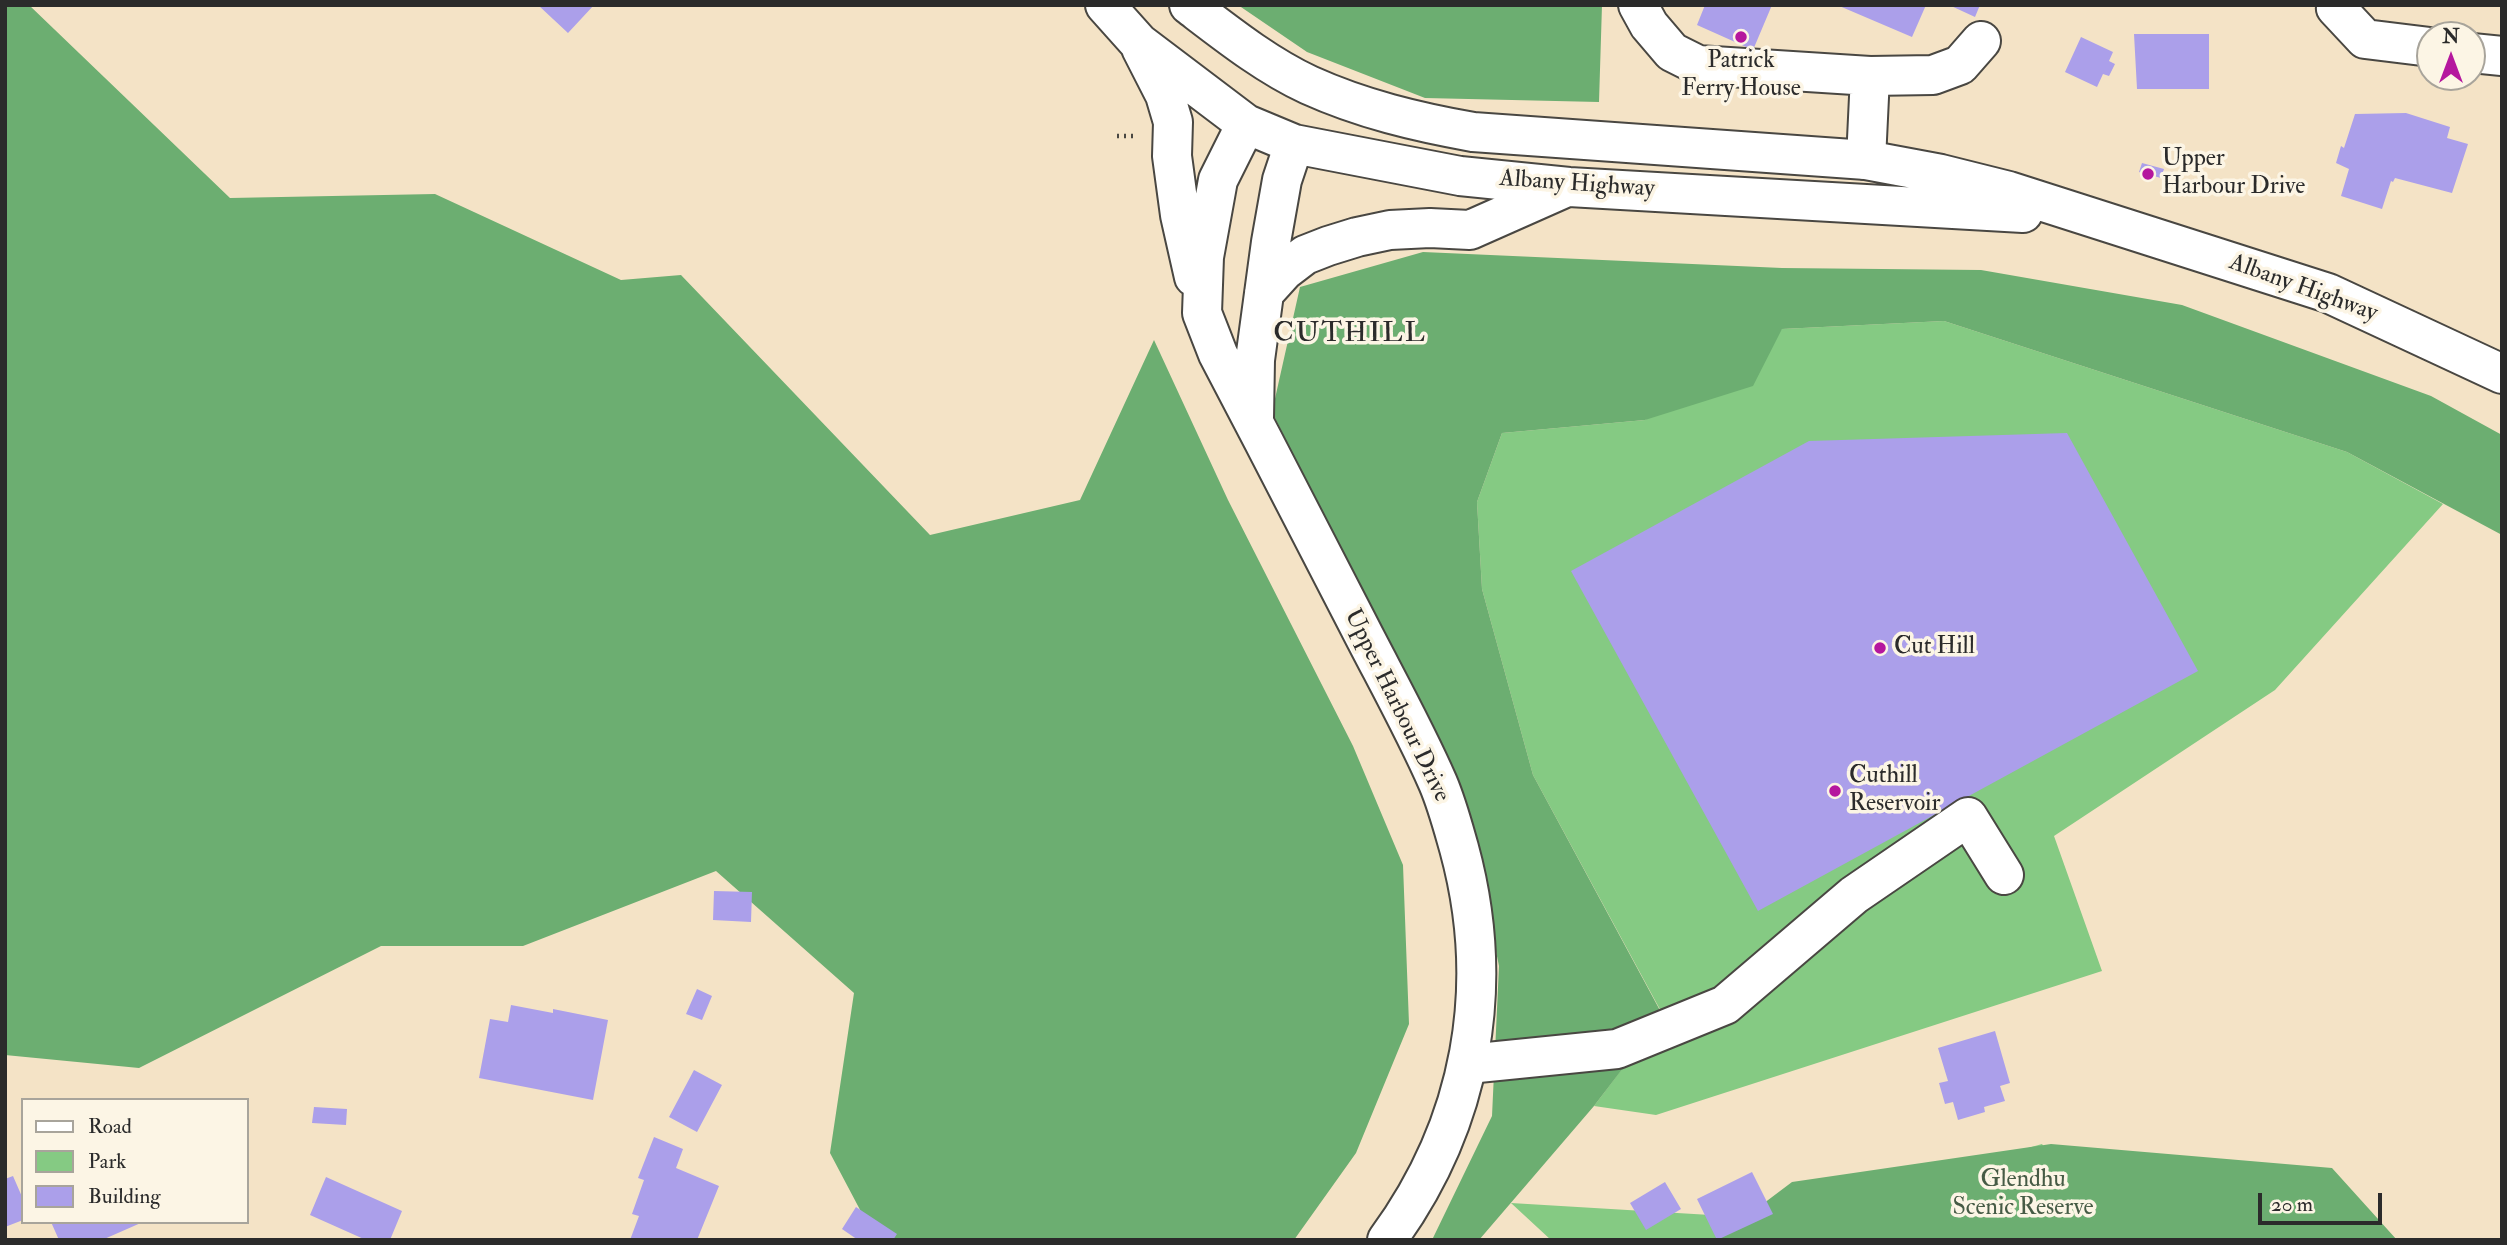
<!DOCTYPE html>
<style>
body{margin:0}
#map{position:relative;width:2507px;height:1245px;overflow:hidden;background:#f4e3c6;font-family:"IM FELL Double Pica",serif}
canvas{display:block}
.frame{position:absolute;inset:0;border:7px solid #2b2b2b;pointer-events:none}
.legend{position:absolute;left:21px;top:1098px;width:228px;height:126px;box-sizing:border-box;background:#fcf5e5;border:2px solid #a8a49b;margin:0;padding:9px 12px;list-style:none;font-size:21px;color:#2b2b2b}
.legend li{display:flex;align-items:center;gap:14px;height:35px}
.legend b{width:35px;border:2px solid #a8a49b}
.north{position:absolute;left:2416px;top:21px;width:70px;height:70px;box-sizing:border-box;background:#fcf5e5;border:2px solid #a8a49b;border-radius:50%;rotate:0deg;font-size:19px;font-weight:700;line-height:28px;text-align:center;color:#2b2b2b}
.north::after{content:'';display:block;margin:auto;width:24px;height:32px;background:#b5179e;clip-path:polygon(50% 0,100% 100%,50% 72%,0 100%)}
.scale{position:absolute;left:2258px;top:1193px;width:124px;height:32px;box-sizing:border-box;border:4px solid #2b2b2b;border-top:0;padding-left:9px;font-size:21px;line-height:24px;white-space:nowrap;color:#2b2b2b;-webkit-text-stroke:5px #fcf5e5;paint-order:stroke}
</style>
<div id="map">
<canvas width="2507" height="1245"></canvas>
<div class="frame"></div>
<ul class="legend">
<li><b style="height:9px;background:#fff"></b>Road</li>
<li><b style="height:19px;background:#85ca83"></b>Park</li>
<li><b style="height:19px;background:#ab9fea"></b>Building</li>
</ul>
<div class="north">N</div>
<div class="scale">20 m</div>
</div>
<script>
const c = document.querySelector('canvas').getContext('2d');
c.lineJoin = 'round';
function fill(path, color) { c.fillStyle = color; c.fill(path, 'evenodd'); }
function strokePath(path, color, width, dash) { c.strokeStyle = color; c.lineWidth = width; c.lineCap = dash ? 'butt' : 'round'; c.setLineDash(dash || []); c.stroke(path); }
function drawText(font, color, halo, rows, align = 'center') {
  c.font = font + ' "IM FELL Double Pica",serif'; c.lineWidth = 7; c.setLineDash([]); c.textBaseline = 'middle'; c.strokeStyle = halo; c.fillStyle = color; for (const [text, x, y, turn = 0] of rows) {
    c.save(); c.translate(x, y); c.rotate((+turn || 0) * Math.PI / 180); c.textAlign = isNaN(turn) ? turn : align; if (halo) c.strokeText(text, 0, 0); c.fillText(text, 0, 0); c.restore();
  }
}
fill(new Path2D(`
 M1944,321L2347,452L2443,504L2275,690L2054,836L2102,971L1656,1115L1594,1106L1663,1015L1533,775L1482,589L1477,502L1502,433L1645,420L1782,329Z
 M2042,1144L2108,1240H1551L1511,1203L1777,1219Z`), '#85ca83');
fill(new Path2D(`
 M5,5H29L230,198L435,194L621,280L681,275L930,535L1080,500L1154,340L1228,500L1353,746L1403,865L1409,1024L1356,1153L1294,1240H876L830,1153L854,993L716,871L523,946H381L139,1068L5,1055Z
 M1238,5H1602L1599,102L1425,98L1307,52Z
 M1423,252L1782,268L1981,270L2182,305L2431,396L2502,435V535L2347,452L1944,321L1782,329L1753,386L1645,420L1502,433L1477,502L1482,589L1533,775L1663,1016L1594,1106L1479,1240H1432L1492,1116L1499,966L1468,813L1272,412L1300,287Z
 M2051,1144L2332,1168L2397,1240H1715L1792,1182Z`), '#6cae71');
fill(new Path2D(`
 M538,5H594L568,33Z
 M1705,5H1772L1753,50L1697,25Z
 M1837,5H1926L1912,37Z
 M1949,5H1980L1975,17Z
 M2134,34H2209V89H2137Z
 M2081,37L2113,52L2109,61L2115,64L2109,76L2103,74L2097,87L2065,72Z
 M2406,113L2450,127L2447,138L2468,144L2452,193L2395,178L2393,182L2391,181L2382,209L2341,196L2349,169L2336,163L2341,146L2344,148L2355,114Z
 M2142,163L2164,169L2161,178L2139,172Z
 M2067,433L2198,671L1758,911L1571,571L1809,441Z
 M714,891L752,892L751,922L713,920Z
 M697,989L712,996L702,1020L686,1014Z
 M511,1005L553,1013V1009L608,1020L593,1100L479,1078L490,1019L508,1022Z
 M1995,1031L2010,1083L2000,1086L2005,1101L1984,1107L1985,1112L1958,1120L1953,1102L1945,1104L1939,1083L1948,1081L1938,1048Z
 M694,1070L722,1085L697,1132L669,1117Z
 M314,1107L347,1109L346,1125L312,1123Z
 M654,1137L683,1149L676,1168L719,1186L697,1240H630L639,1216L632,1214L644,1180L638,1178Z
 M1752,1172L1773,1214L1717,1240L1697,1199Z
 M13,1176L23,1199V1220L5,1227V1179Z
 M326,1177L402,1211L390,1240H366L310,1215Z
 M1665,1182L1681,1209L1646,1230L1630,1203Z
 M856,1207L897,1234L893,1240H858L842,1229Z
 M51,1222H143L102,1240H59Z`), '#ab9fea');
const minor = new Path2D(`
 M1638,5L1649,25L1672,52L1698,65L1870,76L1866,160
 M2337,5L2336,8L2365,39L2430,47
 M2472,53L2502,56
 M1870,76L1933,75L1960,65L1981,41
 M1468,1064L1617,1049L1725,1005L1854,895L1968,817L2004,875`);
const major = new Path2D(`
 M1105,5L1139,43L1246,124L1294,144L1460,176L1569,187L2023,213
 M1189,5C1227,34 1266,65 1309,85C1362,109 1417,122 1473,132L1866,160L1941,174L2009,191L2328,293L2502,374
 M1141,48L1165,95L1173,122L1172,156L1180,215L1194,277
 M1246,124L1218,180L1204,257L1202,313L1218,354C1265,443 1311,533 1357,622C1384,675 1414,728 1438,783C1447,804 1453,827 1459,848C1497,987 1472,1124 1387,1240
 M1264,293L1284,271L1305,255L1328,246L1357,237L1390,230L1430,228L1470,230L1567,187
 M1254,418L1255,360L1271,242L1282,180L1294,144`);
strokePath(minor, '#494742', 42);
strokePath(major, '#494742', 42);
strokePath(new Path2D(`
 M1117,136H1134`), '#494742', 4.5, [2, 5]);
strokePath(minor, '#fff', 38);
strokePath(major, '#fff', 38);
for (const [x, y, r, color] of [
 [1741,37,7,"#b5179e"],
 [2148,174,7,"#b5179e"],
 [1880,648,7,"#b5179e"],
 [1835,791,7,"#b5179e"]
]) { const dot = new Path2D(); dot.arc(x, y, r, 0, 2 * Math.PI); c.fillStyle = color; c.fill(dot); strokePath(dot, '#fcf5e5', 2.5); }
drawText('24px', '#2b2b2b', '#fcf5e5', [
 ["Patrick",1741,62,"center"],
 ["Ferry House",1741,90,"center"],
 ["Upper",2162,160],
 ["Harbour Drive",2162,188],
 ["Cut Hill",1894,648],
 ["Cuthill",1849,777],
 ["Reservoir",1849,805]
], 'left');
drawText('24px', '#2b2b2b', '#fcf5e5', [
 ["Albany Highway",1577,185,4],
 ["Albany Highway",2303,289,20],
 ["Upper Harbour Drive",1396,706,64]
]);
drawText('24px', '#465b45', '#fcf5e5', [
 ["Glendhu",2023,1181],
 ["Scenic Reserve",2023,1209]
]);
c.letterSpacing = '2px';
drawText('28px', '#2b2b2b', '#fcf5e5', [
 ["CUTHILL",1350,335]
]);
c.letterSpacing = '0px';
</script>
